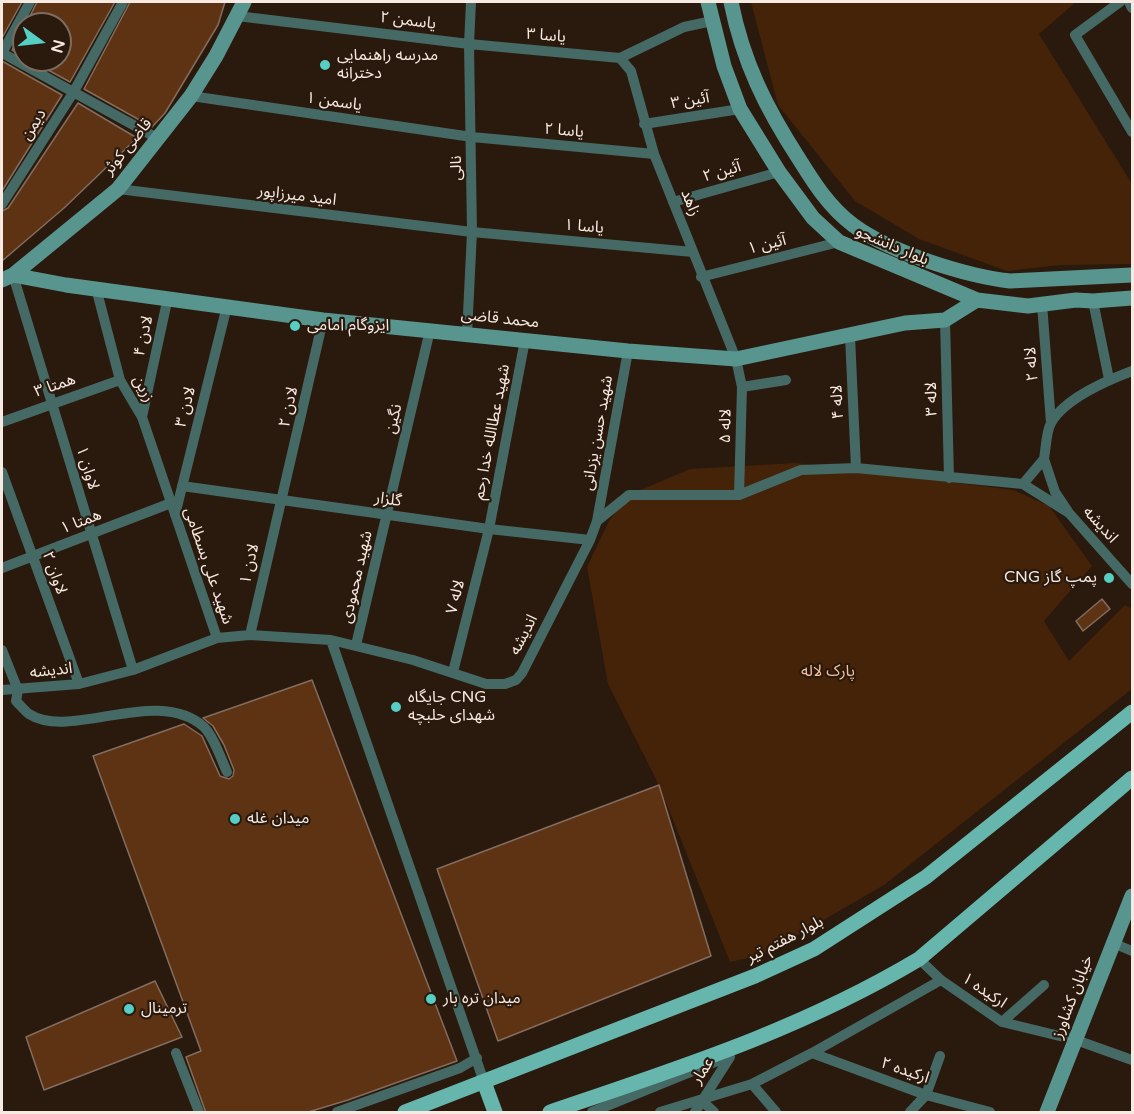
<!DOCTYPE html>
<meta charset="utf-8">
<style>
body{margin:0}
#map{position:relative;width:1134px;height:1114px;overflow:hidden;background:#2a190d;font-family:"Varela Round",sans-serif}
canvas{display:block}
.frame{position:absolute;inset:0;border:3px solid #f7eae2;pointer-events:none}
.north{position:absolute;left:12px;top:12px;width:60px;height:60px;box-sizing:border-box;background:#2a190d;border:2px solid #7c6d62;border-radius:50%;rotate:105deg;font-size:16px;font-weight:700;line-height:24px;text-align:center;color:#f7eae2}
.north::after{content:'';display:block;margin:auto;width:21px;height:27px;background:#56cec3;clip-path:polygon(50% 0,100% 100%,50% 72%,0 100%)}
</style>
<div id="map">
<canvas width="1134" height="1114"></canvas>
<div class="frame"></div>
<div class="north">N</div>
</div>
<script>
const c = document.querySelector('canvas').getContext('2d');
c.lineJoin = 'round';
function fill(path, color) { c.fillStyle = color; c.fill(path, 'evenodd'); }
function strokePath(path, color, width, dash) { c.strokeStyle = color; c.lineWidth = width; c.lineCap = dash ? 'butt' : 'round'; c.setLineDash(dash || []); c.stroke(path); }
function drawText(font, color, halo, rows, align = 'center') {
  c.font = font + ' "Varela Round","Noto Sans Arabic",sans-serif'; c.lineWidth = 4.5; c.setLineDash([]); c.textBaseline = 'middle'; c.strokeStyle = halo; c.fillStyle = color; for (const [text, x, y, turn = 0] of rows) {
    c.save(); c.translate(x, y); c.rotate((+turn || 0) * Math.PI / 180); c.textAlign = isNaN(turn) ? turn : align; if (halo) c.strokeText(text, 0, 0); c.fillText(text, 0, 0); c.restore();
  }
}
fill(new Path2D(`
 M751,2H1076L1039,34L1132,184V264L1060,265L1007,271L919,239L855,201L778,105Z
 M796,463L1013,490L1049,506L1092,566L1044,621L1069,661L1125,605L1132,609V689L884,885L765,954L730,962L659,785L608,684L587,567L609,521L629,495L690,469Z`), '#452308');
const building = new Path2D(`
 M2,2H22L2,38Z
 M37,2H115L70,82L30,60H60V24H26Z
 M130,2H225L218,25L165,113L152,127L84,89Z
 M24,29V57L12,50Z
 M2,61L62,95L2,191Z
 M78,103L137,138L64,208L2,261V211L8,208Z
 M1102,599L1110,609L1083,631L1076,621Z
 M312,680L457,1061L348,1100L305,1113H206L186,1057L201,1051L93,756L184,724L202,736L220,776L229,779L233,776L234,770L224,745L213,726L203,718Z
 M659,785L711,956L498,1041L437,869Z
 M155,981L182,1037L44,1090L26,1037Z`);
fill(building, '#5d3313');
strokePath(building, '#836d5f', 1.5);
strokePath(new Path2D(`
 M1120,2L1075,35L1132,132
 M1129,2L1132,8
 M237,16L469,44L620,58
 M2,53L157,138
 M2,53L30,2
 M620,58L631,71L654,154L736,359L742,387L739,495
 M620,58L684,27L712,21
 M191,96L472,137L654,154
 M644,124L740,109
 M118,189L472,232L693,252
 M673,202L779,172
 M2,204L73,93L123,2
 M13,275L133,670
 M701,277L839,242
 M96,288L120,380L142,417L217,638
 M1093,301L1109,379
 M1042,304L1051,423
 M945,320L949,478
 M467,334L472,232L469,44L471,2
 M850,336L856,468
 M742,387L786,380
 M142,417L168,297
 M2,422L120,380
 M1044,459L1055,492L1069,513L1023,484Z
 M1044,459C1046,448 1046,432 1051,423C1064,399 1108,380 1132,371
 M2,472L79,684
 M182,486L489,529L590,540
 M1069,513L1132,584
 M175,515L227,306
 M597,521L628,351
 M2,568L171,503
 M250,635L323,320
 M331,640L484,1082
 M356,645L430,330
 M2,650L18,690L16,701C20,705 25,711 29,714C71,741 157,685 204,727C214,737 221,759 227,772
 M453,672L489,529L525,340
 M2,690L79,684L133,670L217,638L250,635L331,640L413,660L486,684H505L516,680L522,673L590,540L597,521L629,495H739L801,470L856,468L1023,484
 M1113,943L1132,951
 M919,959L941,980L1002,1022L1076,1040L1132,1060
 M1002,1022L1044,985
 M176,1053L199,1112
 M812,1053L926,1095L990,1112
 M752,1084L776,1112
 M701,1100L714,1112
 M337,1112L460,1068L477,1058
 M592,1112L727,1057
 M660,1112L752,1084L812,1053L941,980
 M695,1112L730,1057
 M910,1112L926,1095L940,1056`), '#456965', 10);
strokePath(new Path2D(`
 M708,2L724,66L740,109L779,172L813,218L839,242L977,300L1028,306L1076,300L1093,301L1132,298
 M731,2C743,62 766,108 799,159C814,183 829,207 853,225C889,252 966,276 1010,281L1132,275
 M13,275L66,285L323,320L628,351L736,359L905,323L945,320L977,300
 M2,280L13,275L118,189L191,96L216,56L244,2
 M1047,1112L1132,896`), '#58958e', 15);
strokePath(new Path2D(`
 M484,1082L495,1112
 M405,1112L755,976L814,949L926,877L1132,712
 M550,1112C679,1068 800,1030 919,959L1132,778`), '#66b6ae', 15);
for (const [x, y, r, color] of [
 [325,65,6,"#56cec3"],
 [295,326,6,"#56cec3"],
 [1109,578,6,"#56cec3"],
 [396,707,6,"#56cec3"],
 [235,819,6,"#56cec3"],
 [431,999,6,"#56cec3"],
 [129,1009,6,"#56cec3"]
]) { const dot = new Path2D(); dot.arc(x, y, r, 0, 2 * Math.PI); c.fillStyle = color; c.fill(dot); strokePath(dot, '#2a190d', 2); }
drawText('16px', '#f7eae2', '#2a190d', [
 ["یاسمن ۲",408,21,7],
 ["یاسا ۳",546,36,5],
 ["آئین ۳",690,101,-9],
 ["یاسمن ۱",334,102,8],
 ["دیمن",34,125,-58],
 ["یاسا ۲",564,131,5],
 ["قاضی کوثر",128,147,-51],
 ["نالی",457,168,-90],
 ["آئین ۲",722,172,-16],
 ["امید میرزاپور",297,196,7],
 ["زاهد",690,203,68],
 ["یاسا ۱",584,227,5],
 ["آئین ۱",767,245,-14],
 ["بلوار دانشجو",892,246,23],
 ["محمد قاضی",500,319,6],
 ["لادن ۴",144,336,-78],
 ["لاله ۲",1032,364,-94],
 ["همتا ۳",55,386,-19],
 ["زرین",143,389,60],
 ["لاله ۳",932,399,-91],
 ["لاله ۴",838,402,-93],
 ["لادن ۳",186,407,-76],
 ["لادن ۲",289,407,-78],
 ["نگین",394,419,-77],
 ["لاله ۵",726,426,-89],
 ["شهید عطاالله خدا رحم",492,432,-79],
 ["شهید حسن یزدانی",598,433,-80],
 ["لاوان ۱",87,468,73],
 ["گلزار",388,500,8],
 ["همتا ۱",81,522,-21],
 ["اندیشه",1100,525,48],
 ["لادن ۱",250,564,-78],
 ["شهید علی بسطامی",208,566,71],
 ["لاوان ۲",54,573,70],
 ["شهید محمودی",357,577,-77],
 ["لاله ۷",456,597,-76],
 ["اندیشه",524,635,-63],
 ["اندیشه",51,671,-6],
 ["بلوار هفتم تیر",785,940,-27],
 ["ارکیده ۱",984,991,34],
 ["خیابان کشاورز",1073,997,-69],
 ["عمار",703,1071,-57],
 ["ارکیده ۲",905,1071,19]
]);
drawText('16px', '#f7eae2', '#2a190d', [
 ["مدرسه راهنمایی",337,56],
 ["دخترانه",337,74],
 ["ایزوگام امامی",307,326],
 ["CNG پمپ گاز",1097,578,"right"],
 ["جایگاه CNG",408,698],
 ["شهدای حلبچه",408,716],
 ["میدان غله",247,819],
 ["میدان تره بار",443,999],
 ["ترمینال",141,1009]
], 'left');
drawText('16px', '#f5c19f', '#2a190d', [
 ["پارک لاله",828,672]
]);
</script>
